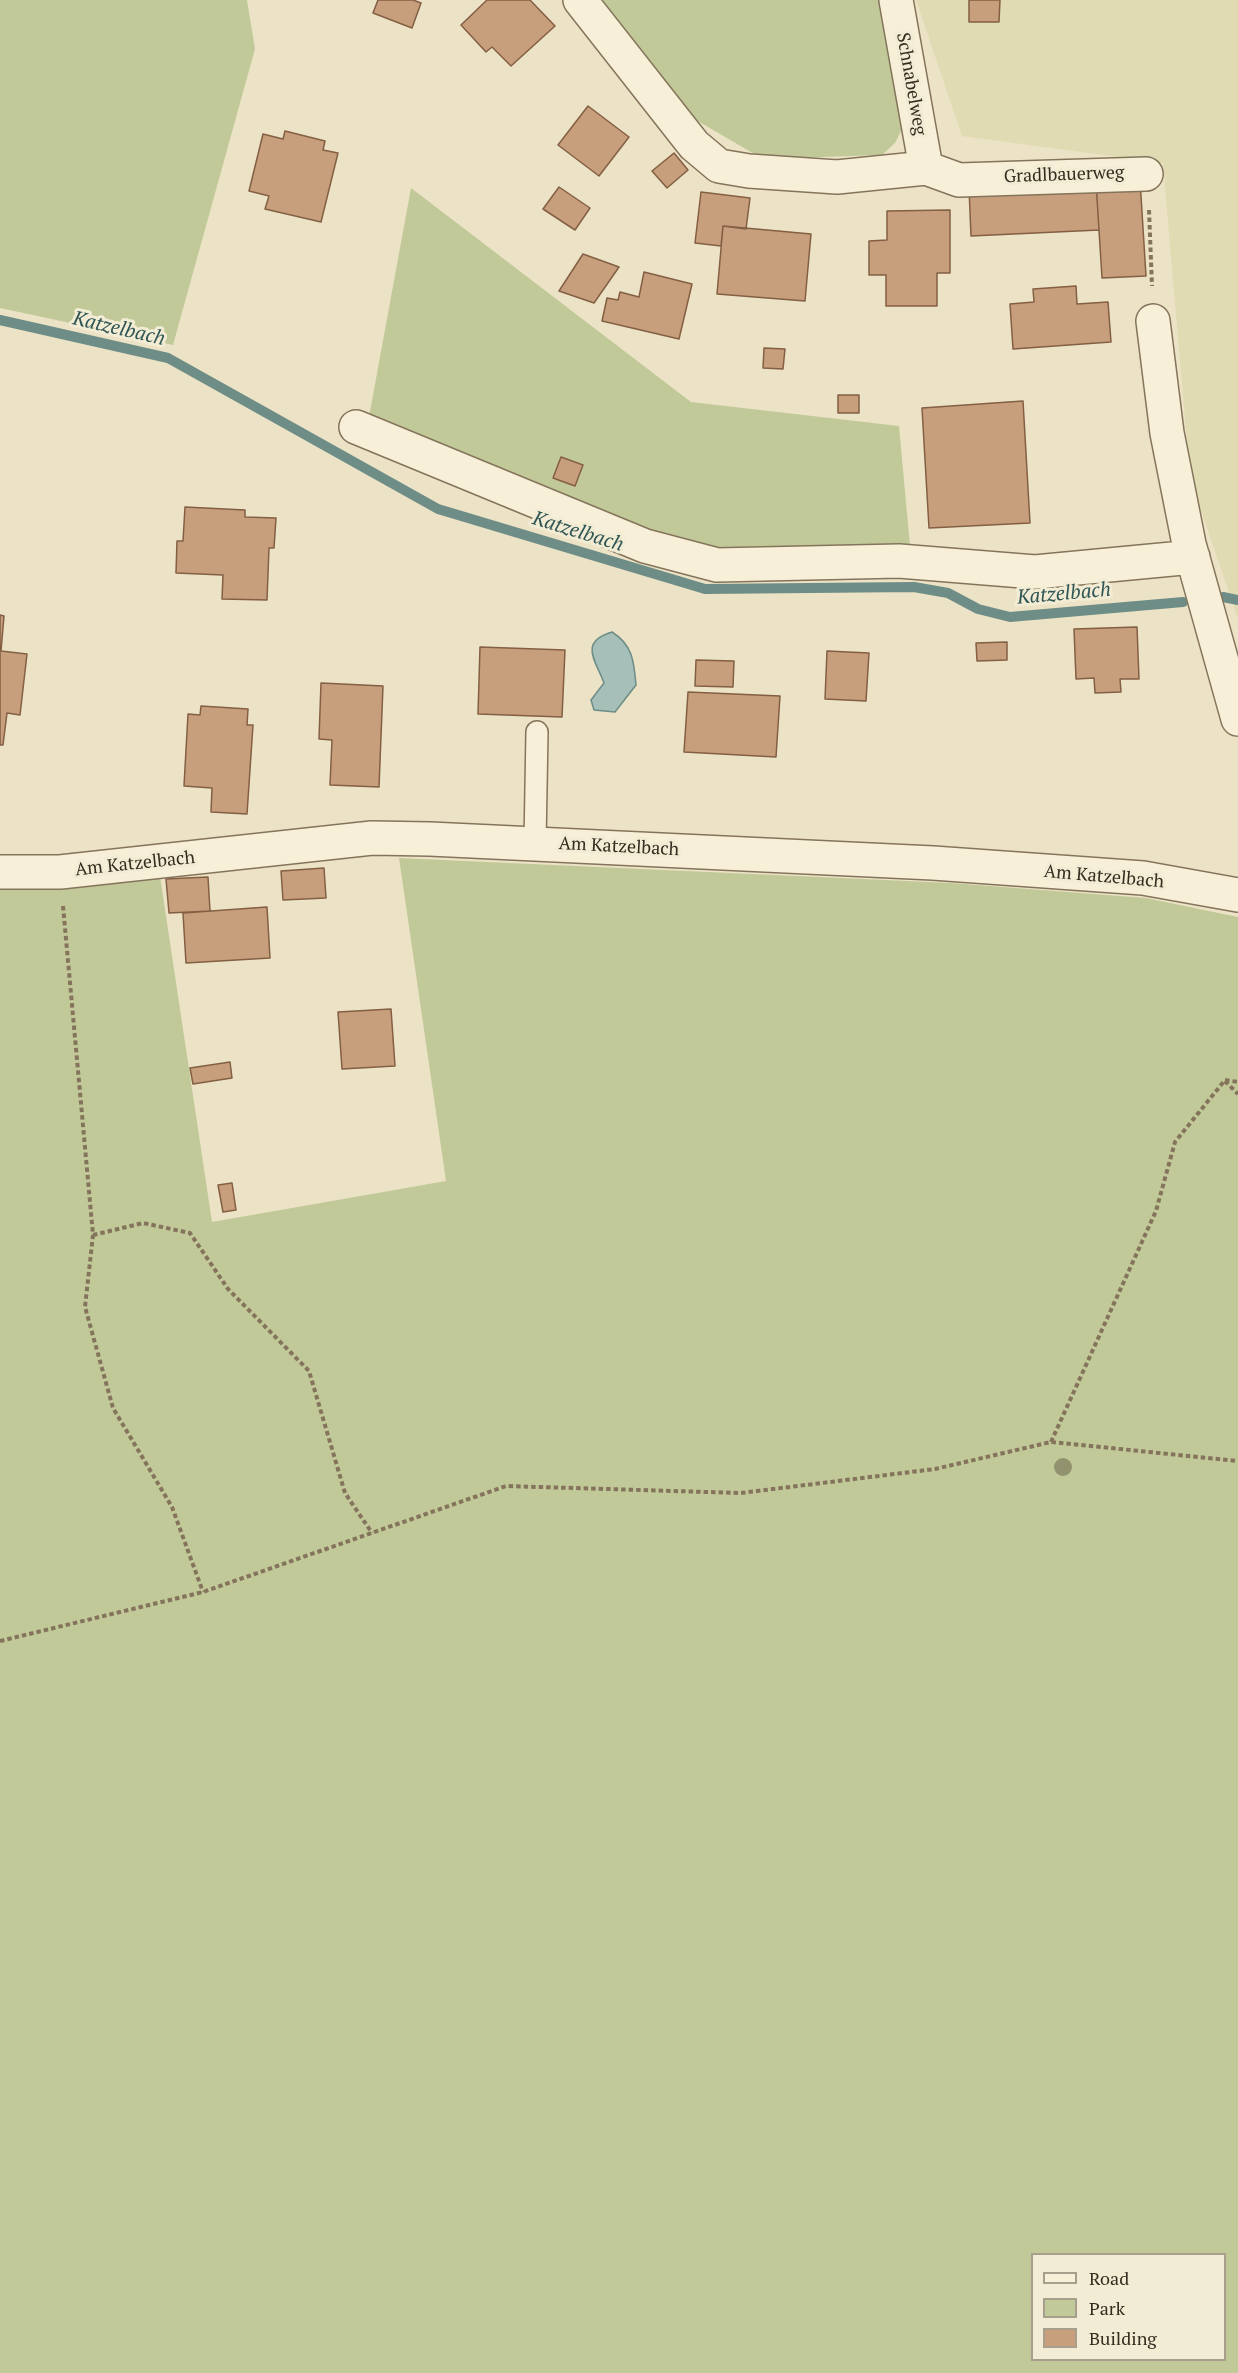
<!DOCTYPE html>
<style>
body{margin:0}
#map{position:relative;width:1238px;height:2373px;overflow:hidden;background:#ece2c5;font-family:"PT Serif",serif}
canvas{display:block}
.legend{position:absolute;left:1031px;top:2253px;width:195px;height:108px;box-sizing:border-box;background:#f3ecd4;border:2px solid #a79f8c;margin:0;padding:8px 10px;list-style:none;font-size:18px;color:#362b1f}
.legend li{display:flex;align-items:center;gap:12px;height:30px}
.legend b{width:30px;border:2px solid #a79f8c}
</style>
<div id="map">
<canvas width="1238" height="2373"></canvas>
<ul class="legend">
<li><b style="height:8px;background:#f7efd7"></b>Road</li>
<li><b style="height:16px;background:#c2c999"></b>Park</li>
<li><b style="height:16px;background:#c89f7d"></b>Building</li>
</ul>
</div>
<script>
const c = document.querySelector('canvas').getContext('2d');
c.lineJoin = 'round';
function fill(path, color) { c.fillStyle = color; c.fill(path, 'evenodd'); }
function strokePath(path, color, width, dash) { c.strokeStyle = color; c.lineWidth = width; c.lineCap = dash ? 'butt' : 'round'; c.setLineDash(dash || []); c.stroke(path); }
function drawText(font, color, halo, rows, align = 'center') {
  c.font = font + ' "PT Serif",serif'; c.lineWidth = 6; c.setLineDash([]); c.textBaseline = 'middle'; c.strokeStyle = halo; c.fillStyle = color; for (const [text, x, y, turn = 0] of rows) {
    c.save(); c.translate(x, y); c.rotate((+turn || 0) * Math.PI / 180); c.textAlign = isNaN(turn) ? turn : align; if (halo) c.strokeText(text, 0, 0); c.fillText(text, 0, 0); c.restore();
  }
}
fill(new Path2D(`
 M916,0H1238V619L1190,478L1163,163L962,136Z`), '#e1dbb3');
fill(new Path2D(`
 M0,0H247L255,49L173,345L0,308Z
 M598,0H881L905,123L895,143L882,155L763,159L689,116Z
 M411,188L691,402L899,426L910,546L731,551L644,529L369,417Z
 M399,858L951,883L1146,898L1238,917V2373H0V890L160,876L212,1222L446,1181ZM1032,2254H1224V2360H1032Z`), '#c2c999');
const water = new Path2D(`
 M612,632C633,645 634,662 636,685L615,712L594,710L591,700L604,683C596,661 578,642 612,632Z`);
fill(water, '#a6bfb9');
strokePath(water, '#6d8d86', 1.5);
strokePath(new Path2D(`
 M0,320L168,358L438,509L705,589L914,587L948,593L978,609L1010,617L1183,602
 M1223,597L1238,600`), '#6d8d86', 10);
const building = new Path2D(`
 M378,0H413L421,3L412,28L373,13Z
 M487,0H530L555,26L511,66L492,47L486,52L461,25Z
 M969,0H1000L999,22H969Z
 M588,106L629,137L599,176L558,145Z
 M285,131L325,141L323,150L338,153L321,222L265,209L269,196L249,191L263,134L283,139Z
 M674,153L688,170L667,188L652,171Z
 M1140,180L1146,276L1102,278L1096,182Z
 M1096,182L1099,230L971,236L969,188Z
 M559,187L590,208L575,230L543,209Z
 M701,192L750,198L746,229L723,226L721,246L695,243Z
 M950,210V273H937V306H886V275H869V241L887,240V211Z
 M723,226L811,234L805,301L717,294Z
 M583,254L619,267L594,303L559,291Z
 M644,272L692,284L679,339L602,321L607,298L618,300L620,292L639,297Z
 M1076,286L1077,304L1108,302L1111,342L1013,349L1010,304L1034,302L1033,289Z
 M764,348L785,349L783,369L763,368Z
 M838,395H859V413H838Z
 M1023,401L1030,523L929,528L922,408Z
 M561,457L583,465L575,486L553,478Z
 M185,507L245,510V517L276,518L274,548H269L267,600L222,599L223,575L176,573L177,541H183Z
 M0,615L4,616L1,651L27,654L20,715L7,713L3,745H0Z
 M1137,627L1139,679H1120L1121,692L1095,693L1094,678L1076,679L1074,629Z
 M1007,642V660L977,661L976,643Z
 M480,647L565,650L562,717L478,714Z
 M827,651L869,653L866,701L825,699Z
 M696,660L734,661L733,687L695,686Z
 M321,683L383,686L379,787L330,785L332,740L319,739Z
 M688,692L780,696L776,757L684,752Z
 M201,706L248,709L247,725H253L247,814L211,812L212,788L184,786L188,714L200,715Z
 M324,868L326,898L283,900L281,871Z
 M208,877L210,911L169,913L166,879Z
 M267,907L270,958L186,963L183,913Z
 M391,1009L395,1066L342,1069L338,1012Z
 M230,1062L232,1078L193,1084L190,1068Z
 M232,1183L236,1210L223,1212L218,1185Z`);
fill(building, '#c89f7d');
strokePath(building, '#835f43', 1.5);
const lane = new Path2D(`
 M535,843L537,732`);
const street = new Path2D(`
 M580,0L694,145L719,166L749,171L837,177L926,168L959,180L1146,174
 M896,0L926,168
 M1153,321L1167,433L1189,544L1238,719
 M356,427L645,546L717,565L899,561L1035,572L1193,557
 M0,872H60L372,838L430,839L933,863L1143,878L1238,895`);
strokePath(lane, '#85745c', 24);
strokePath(street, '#85745c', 36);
strokePath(new Path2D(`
 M1149,210L1152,286
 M63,906L93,1235L85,1307L113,1408L172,1507L203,1592
 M1225,1081L1238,1094
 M93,1235L143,1223L190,1233L228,1289L309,1371L345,1493L372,1533
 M1051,1442L1156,1211L1175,1142L1225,1080L1238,1082
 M0,1641L203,1592L506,1486L741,1493L935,1469L1051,1442L1238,1461`), '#85745c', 4, [4.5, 3]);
strokePath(lane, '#f7efd7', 21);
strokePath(street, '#f7efd7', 33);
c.fillStyle = '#90936e';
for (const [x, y] of [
 [1063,1467]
]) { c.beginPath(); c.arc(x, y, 9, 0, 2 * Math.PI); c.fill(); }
drawText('18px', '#362b1f', '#f3ecd4', [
 ["Schnabelweg",911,84,80],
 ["Gradlbauerweg",1064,175,-2],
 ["Am Katzelbach",619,847,3],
 ["Am Katzelbach",135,864,-6],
 ["Am Katzelbach",1104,877,5]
]);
drawText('italic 20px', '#2f5554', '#f3ecd4', [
 ["Katzelbach",119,329,13],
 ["Katzelbach",578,532,17],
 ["Katzelbach",1064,594,-5]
]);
</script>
